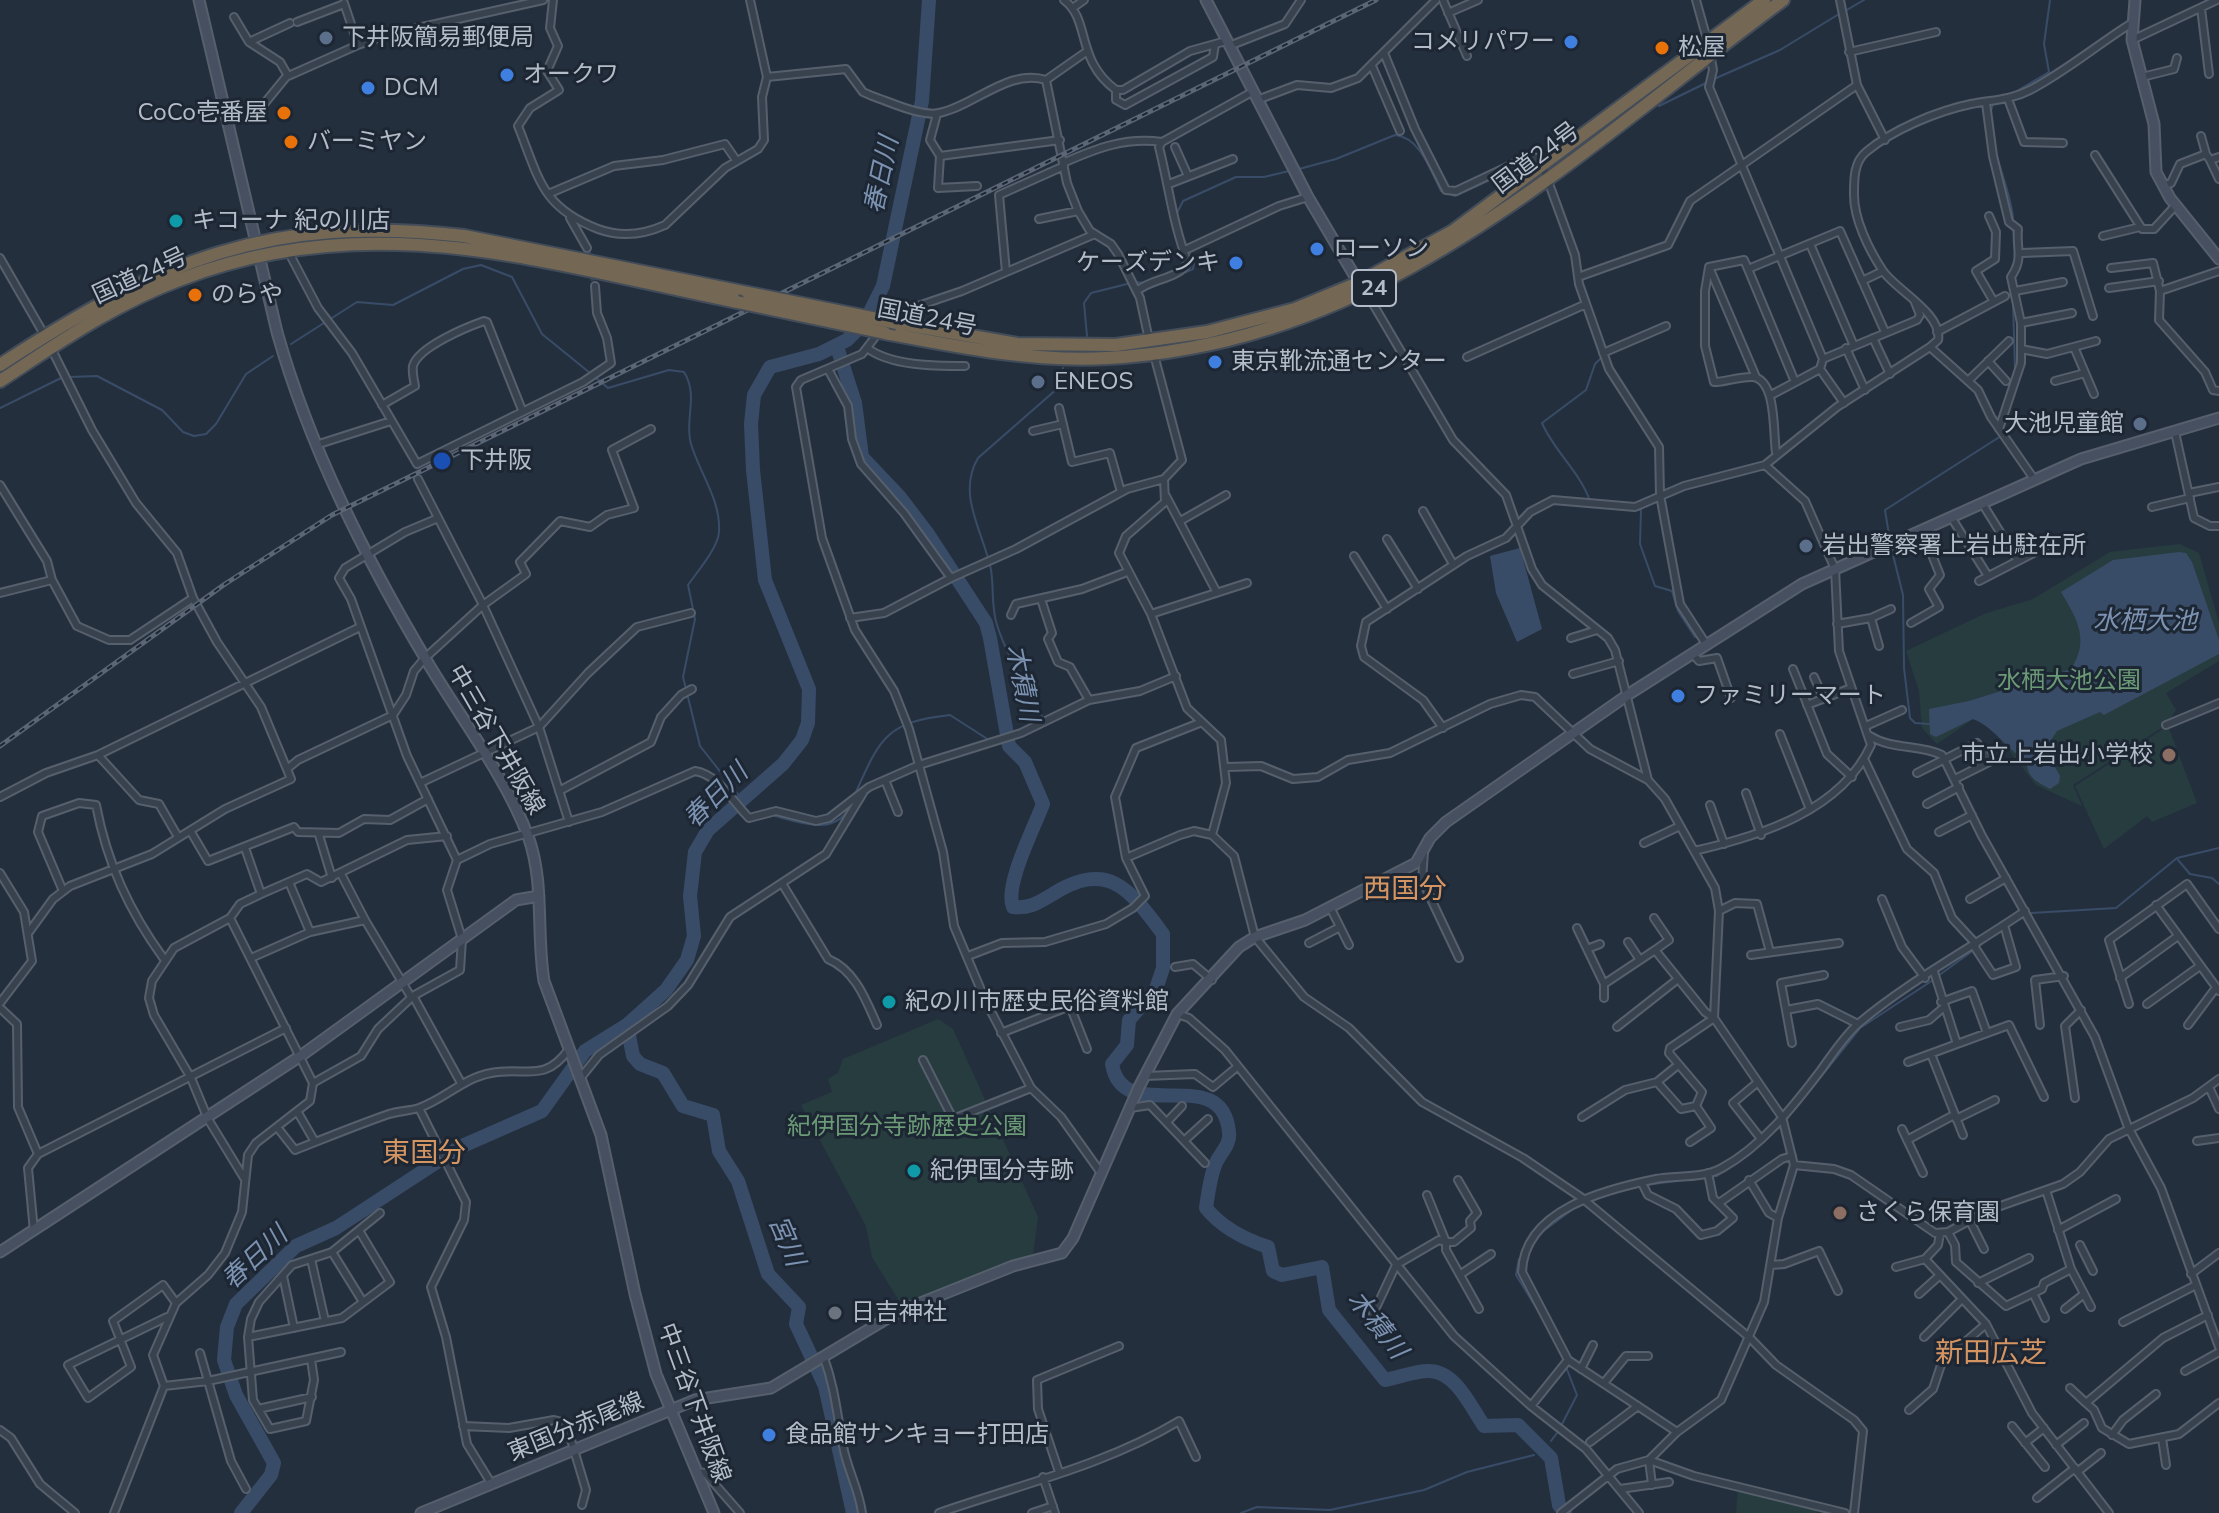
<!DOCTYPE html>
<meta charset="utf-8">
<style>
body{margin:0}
canvas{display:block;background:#242f3e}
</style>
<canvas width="2219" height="1513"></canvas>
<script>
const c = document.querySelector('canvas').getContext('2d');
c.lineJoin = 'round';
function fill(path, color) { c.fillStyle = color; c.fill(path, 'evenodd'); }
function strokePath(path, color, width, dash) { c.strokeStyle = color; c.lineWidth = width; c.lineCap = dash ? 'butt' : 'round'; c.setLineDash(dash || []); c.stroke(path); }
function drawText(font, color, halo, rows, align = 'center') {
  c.font = font + ' Mulish,"Noto Sans JP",sans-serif'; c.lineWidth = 6; c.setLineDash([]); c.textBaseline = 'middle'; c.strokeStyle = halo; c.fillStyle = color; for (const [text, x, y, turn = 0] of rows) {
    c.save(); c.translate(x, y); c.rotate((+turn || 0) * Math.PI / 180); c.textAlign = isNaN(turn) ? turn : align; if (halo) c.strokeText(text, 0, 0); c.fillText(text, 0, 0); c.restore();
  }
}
fill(new Path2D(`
 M2180,544L2199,553L2219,623V661L2166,693L2176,710L2166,725L2073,785L2082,806L2036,785L1990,726L1973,719L1937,744L1922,728L1919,691L1906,651L1984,614L2033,599L2110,552Z
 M2168,726L2197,803L2152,822L2147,816L2104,849L2075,786Z
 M938,1019L953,1029L1038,1217L1033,1255L901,1304L872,1257L866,1226L801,1105L832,1092L828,1079L838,1073L843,1059Z
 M1738,1488L1819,1509L1816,1513H1736Z`), '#263c3f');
fill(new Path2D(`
 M1520,548L1542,629L1517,642L1496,593L1490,556Z
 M2179,552L2186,553L2192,562L2219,640V654L2104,715L2100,712L2057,731L2045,749L2060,776L2059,783L2050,789C2036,781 2028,779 2026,760C2005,748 1995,728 1973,719L1936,737L1930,734L1929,709L1969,701L2071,669C2090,640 2077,619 2061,592L2113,560Z`), '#394c67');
strokePath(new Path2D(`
 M1845,11L1864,0
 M1714,79L1780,50L1839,14
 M2010,95L2049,72L2044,44L2050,0
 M1994,103C1979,127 2013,191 2013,220
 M1659,106L1708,82
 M1299,169L1336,159L1395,135C1421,138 1430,170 1441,191L1455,196L1529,162
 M1177,213L1183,201L1236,177H1264L1289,171
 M2013,227L2015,248
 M1156,285L1193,269L1194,263L1180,231
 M1087,336L1084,303L1091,293L1135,282L1146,283
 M291,344L357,302L393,305L463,269L481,265L512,277L542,334L590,373
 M70,377L97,376L162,410L183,432L194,436L206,434L216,424L246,374L273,356
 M595,377L608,388L669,370L684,372C699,396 684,420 691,444C700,474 721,500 719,532C718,548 697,572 688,585L695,619L683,677L700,746L741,798
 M0,408L63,377
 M1999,421L2015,369L2013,302
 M1590,501C1580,472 1554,451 1542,423L1586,390L1595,364L1601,358
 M1591,507L1641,510L1640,544L1655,586L1672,591L1678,611L1695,637
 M1890,541L1885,510L2001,436
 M1891,547L1903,595L1904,668L1910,718L1915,723L1929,724
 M1043,718C1028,688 1007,657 997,625C991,607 994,588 991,570C984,533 956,495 978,458L1058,388L1063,368
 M994,743L1008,742
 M855,794C880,739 885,722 950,715L989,740
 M775,816C801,823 837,837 851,804
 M2178,860L2190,874L2212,878L2219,884
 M2006,927L2031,913L2116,908L2177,858L2219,848
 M1938,976L1997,933
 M1786,1120L1860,1028L1933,980
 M1751,1152L1782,1125
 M1702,1178L1717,1176L1729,1167
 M1653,1184L1692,1179
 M1542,1232L1577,1206
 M1519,1259L1516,1275L1545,1322
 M1553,1338L1564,1361
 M1562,1424L1577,1395L1566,1367
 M1551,1441L1557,1433
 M1241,1513L1257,1507L1330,1510L1424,1490L1467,1472L1534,1455`), '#394c67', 2);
strokePath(new Path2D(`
 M837,347L855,403L862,457L899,496L928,534L986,623L990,638L1009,746L1025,762L1043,804C1034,828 1004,886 1013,907C1030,909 1039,902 1053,894C1109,859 1130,890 1163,934V968L1156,989L1129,1020L1127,1045L1112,1064C1123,1129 1222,1060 1229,1132C1231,1145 1219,1154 1215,1165C1210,1178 1208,1194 1206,1208C1222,1228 1244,1239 1268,1247L1273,1271L1282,1275L1322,1267L1329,1310L1385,1380C1399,1378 1416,1370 1430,1371C1456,1372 1471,1407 1484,1426L1518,1425L1551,1458L1559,1505L1565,1513
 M627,1025L633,1056L640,1064L663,1073L683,1106L713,1115L719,1151L738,1181L768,1274L799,1307L796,1324L825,1386L853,1513
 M241,1513L271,1475L274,1463L236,1395L224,1360L227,1327L236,1304L296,1246L336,1228L460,1147L542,1111L585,1051L627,1025L666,990L687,960L694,936L690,896L695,852L708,830L783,764L802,740L808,723L809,689L765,580L753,470L751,424L754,395L770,367L819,354L847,340L865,322L883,286L922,101L929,0`), '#394c67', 14);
strokePath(new Path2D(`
 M587,248L595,286`), '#3a4453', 6, [6, 3]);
const street = new Path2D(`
 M553,0L550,28L558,46L547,71L559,90L530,108L518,126C539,178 541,207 598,229C620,237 643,235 665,225L725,168L758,149L764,140L762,97L767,77L750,0
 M1064,0C1091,20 1075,60 1116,90H1123L1190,51L1226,41
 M1443,0L1467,56
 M1696,0L1708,43
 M1840,0L1857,85L1885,140
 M344,3L358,45
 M1074,7L1084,0
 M2201,8L2209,74
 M1448,13L1478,0
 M234,17L249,42
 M297,22L344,4
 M2132,40L2217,0
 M1229,46L1285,24L1301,0
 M1849,52L1936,32
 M1384,53L1415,129L1446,190L1456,191L1530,156L1540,159L1575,255L1579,284L1609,369L1659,447L1660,495L1680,604L1706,644
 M1710,54L1713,70L1709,87L1823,359
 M1372,66L1400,131
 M288,76L280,62L249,42L290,23
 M767,77L846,69L863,92L872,96C890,102 921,117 939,113C974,106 1009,68 1046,80L1086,52
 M2142,77L2174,69L2177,58
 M1046,80L1067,183L1078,211L1090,231L1111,244L1118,254L1140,298L1149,340
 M1116,90V100L1125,105L1213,57L1215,44
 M2008,99L2024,142L2063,143
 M1257,100L1297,85L1331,88L1358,78L1436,0
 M1986,103L1993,156L2009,222L2018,229C2016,249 2024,258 2011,277L2021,323V363L1999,429
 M937,114L930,140L940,156L1060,140
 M229,122L264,104L286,77L358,45L386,35L543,0
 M2201,136L2206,154
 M1175,147L1188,176
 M2095,155L2142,229H2154L2176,205
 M940,156L938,188L977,186
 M2210,160L2219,179
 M1063,163C1097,148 1125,137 1162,142
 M1169,184L1233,159
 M2163,186L2171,183L2180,164L2206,154L2210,160L2219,157
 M548,194L614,166L663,160L725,144L736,160
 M1989,216L1996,232L1995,259L1976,271L1994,302
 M570,218L587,248
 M1039,219L1078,211
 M2103,236L2140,227
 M1810,244L1854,346
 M288,251L318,308L352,353L417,464L583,382L611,363L607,338L597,313L595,286
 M1183,251L1279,206L1308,197
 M2022,253L2073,251L2093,316
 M0,258L45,336
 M1709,267L1756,377
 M2111,268L2153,263L2160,291
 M1748,269L1795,382
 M2219,271L2160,291L2159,320L2205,372L2213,390L2219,391
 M1006,272L999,195L1064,166
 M1578,277L1668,245L1690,201L1857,85
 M1862,281L1883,271
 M2109,288L2159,281
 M1137,291C1152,278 1176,280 1188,263C1173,225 1169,187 1159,147L1162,142L1252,92
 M2015,291L2063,282
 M1366,292L1453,440L1506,495L1532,569L1542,585L1608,638L1615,650L1648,780
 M890,322L912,308L962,291L1095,234
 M2021,323L2072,313
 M879,332L862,354L801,380L796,387L822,538L855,630L894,691L909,729L943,852L954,926L986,1002L1031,1088L1061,1117L1101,1173
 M1937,332L2005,296
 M1873,338L1890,374
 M1930,347L1978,390L1991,417L2034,479
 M2074,347L2094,394
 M867,348C891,366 935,366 965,366
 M1846,348L1865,390
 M2021,349L2047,354L2096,341
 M1153,351L1182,460L1164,479L1165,502L1126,536L1119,553L1151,614L1187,708L1221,740L1226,783L1212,835
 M1603,353L1666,326
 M1467,357L1586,304
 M1988,361L2006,381
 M828,369L848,406L852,439L861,464L904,513L951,578L884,613L850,618
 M1820,369L1844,403
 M1969,380L2009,341
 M2055,381L2085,373
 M1771,395L1820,369L1823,359L1917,320L1920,315L1914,300
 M382,405L415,386C414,381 412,372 413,366C418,347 467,327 484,321L487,322L522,410
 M1059,408L1072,462L1110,453L1121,492
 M1033,431L1063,424
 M2175,432L2194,518L2210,526H2219
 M319,444L391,421
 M1776,453C1773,434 1777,380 1753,377C1740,376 1726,382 1714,382L1705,346V291L1709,267L1744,260L1748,269L1840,231L1885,332
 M418,479L483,605L539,727L569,822
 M0,485L47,561L52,580L77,626L109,640H130L193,598
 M2189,493L2219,487
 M1166,496L1216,591
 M1982,503L2018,561
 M2152,507L2190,498
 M1423,511L1453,564
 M1951,517L1988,576
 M436,519L405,532L345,568L339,578L351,599L407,756L457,860
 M1182,520L1226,495
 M1387,539L1418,589
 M1354,556L1387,609
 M951,578L1016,549L1127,489L1164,479
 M1979,581L2051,544
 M0,593L52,580
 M1041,599L1052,633L1048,639L1058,662L1070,667L1089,700
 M1151,614L1247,583
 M1011,615L1016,604L1082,589L1127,572
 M1871,618L1879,646
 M1911,623L1939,607L1929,589L1940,575L1922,530
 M1837,624L1871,618L1891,609
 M1571,638L1597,630
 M1692,653L1699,661L1717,658L1731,698
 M1793,669L1827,754L1852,777
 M1573,674L1619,661
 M1814,677L1824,699
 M1807,705L1851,688
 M2166,725L2219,703
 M1866,726L1902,710
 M1443,728L1423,700L1364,657L1361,646L1366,622L1467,556L1506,538L1530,512L1553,500L1635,507L1684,486L1765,465L1837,407L1930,347L1938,340C1943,314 1896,290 1883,271C1869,250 1853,218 1854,192C1854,179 1854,162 1866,152C1892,130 1937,111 1971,104C1991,100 2011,100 2030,90C2065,72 2098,44 2132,23
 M1780,734L1809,807
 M1870,736C1892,750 1918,744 1942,755L1982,836L2095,1037L2128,1127L2161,1188L2219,1347
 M98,755L139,800L159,804L178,837
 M1865,761L1907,849L1934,873L1952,918L1976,944
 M1227,767L1261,766L1293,779L1318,777L1348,760L1390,753L1490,704L1521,695L1535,697L1590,749L1648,780L1665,799L1715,888L1719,911L1714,1018L1782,1117L1794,1165L1778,1218L1764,1302L1721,1400L1677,1432L1649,1460L1617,1469L1561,1513
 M287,769L298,760L393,715L406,695L414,671L425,658L483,605L526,574L520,562L560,521L590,527L607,515L634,508L612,450L651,429
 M1917,773L1977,743L1989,762L1955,779
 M885,780L898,812
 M420,783L539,727L588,673L637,627L691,613
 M559,791L651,742L661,717L681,695L692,689
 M1746,793L1761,835
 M0,797L46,773L98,755L360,627
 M1927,804L1959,787
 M1710,805L1724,844
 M191,832L208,861L294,827L298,832L339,833L364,819L390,820L428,799
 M1939,832L1972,815
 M319,835L332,878
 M1644,843L1680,826
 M1694,851C1760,836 1841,811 1871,745L1839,651L1835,569L1805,501L1765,465
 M1424,852L1422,880L1459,958
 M1126,858L1115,797L1136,748L1202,722
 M0,873L24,912L32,961L0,1003
 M341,874L365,920
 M289,882L310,932
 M783,885L828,959C855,970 866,1000 877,1025
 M63,891L38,832L42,816L79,803L96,805C107,863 129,911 164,959
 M261,894L307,874L321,882L407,840L447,836
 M1882,899L1902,947L1925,978
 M1970,899L2006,878
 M2156,905L2219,991
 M1330,907L1349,945
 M1719,911L1735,903L1757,904L1770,952
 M1654,918L1669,940L1655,950
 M1577,928L1604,984L1655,950L1705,1012L1714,1018L1670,1048L1669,1053L1702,1092L1696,1106L1711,1128L1690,1142
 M29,932L53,899L70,886L152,854L225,809L291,779L261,707L217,642L193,598L177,553L136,503L92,430L50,346
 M1628,942L1640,960
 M1309,943L1340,927
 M1974,946L1993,975L2016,967L2004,925
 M1587,949L1600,944
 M1751,955L1839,943
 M968,956L1002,943L1045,942L1106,924L1133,908L1145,896L1126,858L1180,835L1194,831L1212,835L1234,856L1255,937L1304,997L1349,1028L1422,1102L1523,1158L1582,1198L1750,1338L1776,1365L1854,1420L1863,1431L1854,1513
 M251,958L310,932L365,920L411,997
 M1175,967L1193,964L1212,980
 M2120,978L2178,936
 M1604,984V998
 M413,996L461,1083
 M1941,1002L1972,991L1987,1033
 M2129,1004L2109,940L2187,884L2219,929
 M2147,1004L2200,966
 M0,1008L17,1024L18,1107L38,1154
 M1786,1010L1818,1004L1858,1024
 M1177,1014L1189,1018L1225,1050L1454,1336L1531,1406L1586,1449L1639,1513
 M2040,1025L2035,980L2064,976
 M2188,1025L2215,989
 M1617,1027L1678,979
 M1900,1027L1929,1020L1943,1008
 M1001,1033L1070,1006L1087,1049
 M1792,1043L1781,983L1824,975
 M1957,1044L2009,1025L2044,1097
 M1931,1054L1963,1135
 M923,1060L953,1119L1031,1088
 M1908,1062L1957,1044L1934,972
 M582,1076L599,1055L668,1006L688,985L730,917L826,854L863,793
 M1145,1076L1195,1074L1213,1087L1237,1067
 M1657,1082L1681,1109L1696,1106
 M1758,1082L1733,1103L1761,1139
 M313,1083L361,1056L378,1029L413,996L460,970L462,939L447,890L457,860L490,844L602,812L695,771C719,775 732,801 749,818L776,811L816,821L829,818L869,787L919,765L1021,733L1089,700L1140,691L1176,676
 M2209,1087L2219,1109
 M2075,1098L2065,1026L2081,1010
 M419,1108L466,1202L464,1220L431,1287L446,1337L467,1444L491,1483
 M1130,1108L1150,1105L1205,1163
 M297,1111L315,1142
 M1582,1117L1625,1090L1657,1082L1678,1065
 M1956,1119L1995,1100
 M1167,1122L1182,1106
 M277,1127L295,1150C326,1138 357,1125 389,1114C398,1111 409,1111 419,1108C445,1099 463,1078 491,1073C525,1066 544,1084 569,1049
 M1902,1129L1923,1173
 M1185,1140L1208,1119
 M1907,1140L1954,1115
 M2197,1141L2219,1138
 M1794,1165L1834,1169L1851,1175L1935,1233L1948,1232L1989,1210L2063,1184L2080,1172L2109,1139L2193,1098L2219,1079
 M244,1178L208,1119L191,1078L154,1015L149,998L152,981L174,948L230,918L240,904L261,894L245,848
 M1749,1180L1769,1213L1778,1218
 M1642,1183L1648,1195L1676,1209L1701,1235L1717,1231L1733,1218L1713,1198L1708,1173
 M2046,1190L2071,1269L2091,1307
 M1427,1195L1446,1242H1454L1471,1228L1470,1221L1477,1213L1458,1180
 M1719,1203L1782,1159L1792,1156
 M1970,1221L1984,1249
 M2058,1230L2116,1199
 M34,1231L28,1168L38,1154L286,1028
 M1948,1232L1955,1245L1956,1262L2006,1306L2042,1289L2044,1283L2071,1269
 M1940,1233L1938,1245L1925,1259L1986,1324L2032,1413L2109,1513
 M2080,1245L2093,1271
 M332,1252L363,1302
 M311,1259L325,1321
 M1771,1265L1784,1264L1819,1251L1838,1291
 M1896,1267L1925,1259
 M1461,1274L1491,1254
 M2191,1274L2219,1253
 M283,1276L294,1328
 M1978,1283L2029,1258
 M2033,1293L2045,1318
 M1919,1294L1939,1276
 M2065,1309L2084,1294
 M1373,1314L1396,1265L1439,1240L1446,1242V1250L1479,1309
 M2208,1315L2163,1338L2086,1403L2094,1410L2102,1428L2129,1444L2179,1434L2219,1403
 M167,1317L68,1365L88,1398L131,1367L113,1321L163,1285L176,1303
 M2123,1322L2196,1285
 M248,1337L251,1319L259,1302L292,1265L332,1252L380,1213
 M1924,1337L1962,1299
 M200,1353L231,1461L246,1489
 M824,1358C835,1388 837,1415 843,1446C847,1469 859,1489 862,1513
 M311,1359L314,1380L306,1421L270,1429L253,1400L248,1337L342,1318L390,1282L360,1232
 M1581,1369L1593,1345
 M2185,1371L2219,1352
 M1604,1383L1626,1356H1648
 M164,1386L208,1381L341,1352
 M2070,1388L2086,1403
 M1531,1406L1568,1360
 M258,1409L312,1397
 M1909,1410L1933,1389L1942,1362L1986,1324
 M463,1426L509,1428L554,1420L566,1423L586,1490L582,1505
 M2012,1426L2045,1467
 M0,1430L11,1438L40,1484L75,1513
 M1677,1432L1568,1360L1522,1272C1524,1209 1607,1189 1656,1179C1678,1175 1702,1179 1722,1168C1762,1146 1793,1107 1821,1070C1832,1055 1844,1036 1859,1023C1909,981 1971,948 2025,911
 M2112,1435L2123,1420L2156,1394
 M2162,1438L2166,1465
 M1590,1442L1638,1406
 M2025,1443L2044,1428
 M2056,1445L2084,1423
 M1649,1460L1694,1476L1845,1513
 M1649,1460L1652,1485
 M697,1472L705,1473L740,1513
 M1059,1472L1038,1409L1037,1380L1119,1346
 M2077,1472L2101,1453
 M1043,1477L1055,1513
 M1620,1489L1669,1482
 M2037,1498L2075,1468
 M114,1513L164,1386L153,1355L176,1303L208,1275L225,1253L242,1212L248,1155L256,1143L310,1101L313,1083L230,918
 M939,1513C1019,1485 1106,1465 1179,1421L1196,1457
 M1032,1513L1053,1506`);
const secondary = new Path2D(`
 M199,0L277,332C310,449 366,559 428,663C460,717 506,777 528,836C545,883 536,933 544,981L601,1135L635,1294L656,1374L714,1513
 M1206,0L1308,197L1360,285
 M2135,0L2132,40L2154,124L2156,172L2170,198L2219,259
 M0,1252L302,1055L516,900L539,896
 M421,1513L695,1400L771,1388L898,1312L1013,1266L1062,1253L1073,1238L1139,1087L1177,1014L1239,947L1255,937L1305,920L1416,863L1430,838L1446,822L1629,694L1802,584L2081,459L2219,418`);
const highway = new Path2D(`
 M897,323L1017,344L1116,345L1207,332L1295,309L1358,283L1453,231L1764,0
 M885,333C958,347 1032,362 1107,358C1386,343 1571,156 1783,0
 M0,365C160,260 270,214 464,236L748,293
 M0,381C57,344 114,304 179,280C371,205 545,263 737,302`);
strokePath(street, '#565f6c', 10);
strokePath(secondary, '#565f6c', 13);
strokePath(highway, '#434c59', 16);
strokePath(street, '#38414e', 6);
strokePath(secondary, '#465061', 9);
strokePath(highway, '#746855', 12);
const rail = new Path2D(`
 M0,746L225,584L332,515L1376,0`);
strokePath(rail, '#5a6575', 5);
strokePath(rail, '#1d2633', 2, [6]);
const highwayBridge = new Path2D(`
 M748,293L897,323
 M737,302L885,333`);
strokePath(highwayBridge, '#434c59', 16, []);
strokePath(highwayBridge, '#746855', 12);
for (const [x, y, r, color] of [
 [326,38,8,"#5c6f8a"],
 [1571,42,8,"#3f7fe0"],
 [1662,48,8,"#e8710a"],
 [507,75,8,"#3f7fe0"],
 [368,88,8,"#3f7fe0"],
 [284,113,8,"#e8710a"],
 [291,142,8,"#e8710a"],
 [176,221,8,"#0f9aa8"],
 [1317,249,8,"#3f7fe0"],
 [1236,263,8,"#3f7fe0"],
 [195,295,8,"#e8710a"],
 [1215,362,8,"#3f7fe0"],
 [1038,382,8,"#5c6f8a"],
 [2140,424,8,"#5c6f8a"],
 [442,461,10,"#1a4fb4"],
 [1806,546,8,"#5c6f8a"],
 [1678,696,8,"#3f7fe0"],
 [2169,755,8,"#8d6e63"],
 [889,1002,8,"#0f9aa8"],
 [914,1171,8,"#0f9aa8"],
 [1840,1213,8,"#8d6e63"],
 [835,1313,8,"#6b7280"],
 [769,1435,8,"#3f7fe0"]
]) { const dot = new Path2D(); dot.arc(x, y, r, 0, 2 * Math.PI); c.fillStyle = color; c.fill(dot); strokePath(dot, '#1d2633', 3); }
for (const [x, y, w] of [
 [1374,288,44]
]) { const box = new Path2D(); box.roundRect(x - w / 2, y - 18, w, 36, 6); c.fillStyle = '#1d2633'; c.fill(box); strokePath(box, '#b4bcc9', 2); }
drawText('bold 22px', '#b4bcc9', null, [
 ["24",1374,288]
]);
drawText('24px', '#b4bcc9', '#1d2633', [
 ["下井阪簡易郵便局",342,38],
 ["コメリパワー",1555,42,"right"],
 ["松屋",1678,48],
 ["オークワ",523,75],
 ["DCM",384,88],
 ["CoCo壱番屋",268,113,"right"],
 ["バーミヤン",307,142],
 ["キコーナ 紀の川店",192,221],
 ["ローソン",1333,249],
 ["ケーズデンキ",1220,263,"right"],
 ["のらや",211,295],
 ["東京靴流通センター",1231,362],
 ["ENEOS",1054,382],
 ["大池児童館",2124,424,"right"],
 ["下井阪",460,461],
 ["岩出警察署上岩出駐在所",1822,546],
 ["ファミリーマート",1694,696],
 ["市立上岩出小学校",2153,755,"right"],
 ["紀の川市歴史民俗資料館",905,1002],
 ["紀伊国分寺跡",930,1171],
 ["さくら保育園",1856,1213],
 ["日吉神社",851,1313],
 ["食品館サンキョー打田店",785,1435]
], 'left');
drawText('24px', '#b4bcc9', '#1d2633', [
 ["国道24号",1536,158,-37],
 ["国道24号",140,276,-25],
 ["国道24号",927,318,11],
 ["中三谷下井阪線",496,740,60],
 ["中三谷下井阪線",694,1403,70],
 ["東国分赤尾線",576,1427,-22]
]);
drawText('24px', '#6b9a76', '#1d2633', [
 ["水栖大池公園",2069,681],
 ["紀伊国分寺跡歴史公園",907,1127]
]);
drawText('italic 26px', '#7c92b1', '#1d2633', [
 ["春日川",882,175,-78],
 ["水栖大池",2145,621],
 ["木積川",1022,683,79],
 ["春日川",716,796,-45],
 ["宮川",786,1241,67],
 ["春日川",255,1258,-43],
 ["木積川",1377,1325,52]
]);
drawText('28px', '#d59563', '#1d2633', [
 ["西国分",1405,890],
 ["東国分",424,1154],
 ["新田広芝",1991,1354]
]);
</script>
